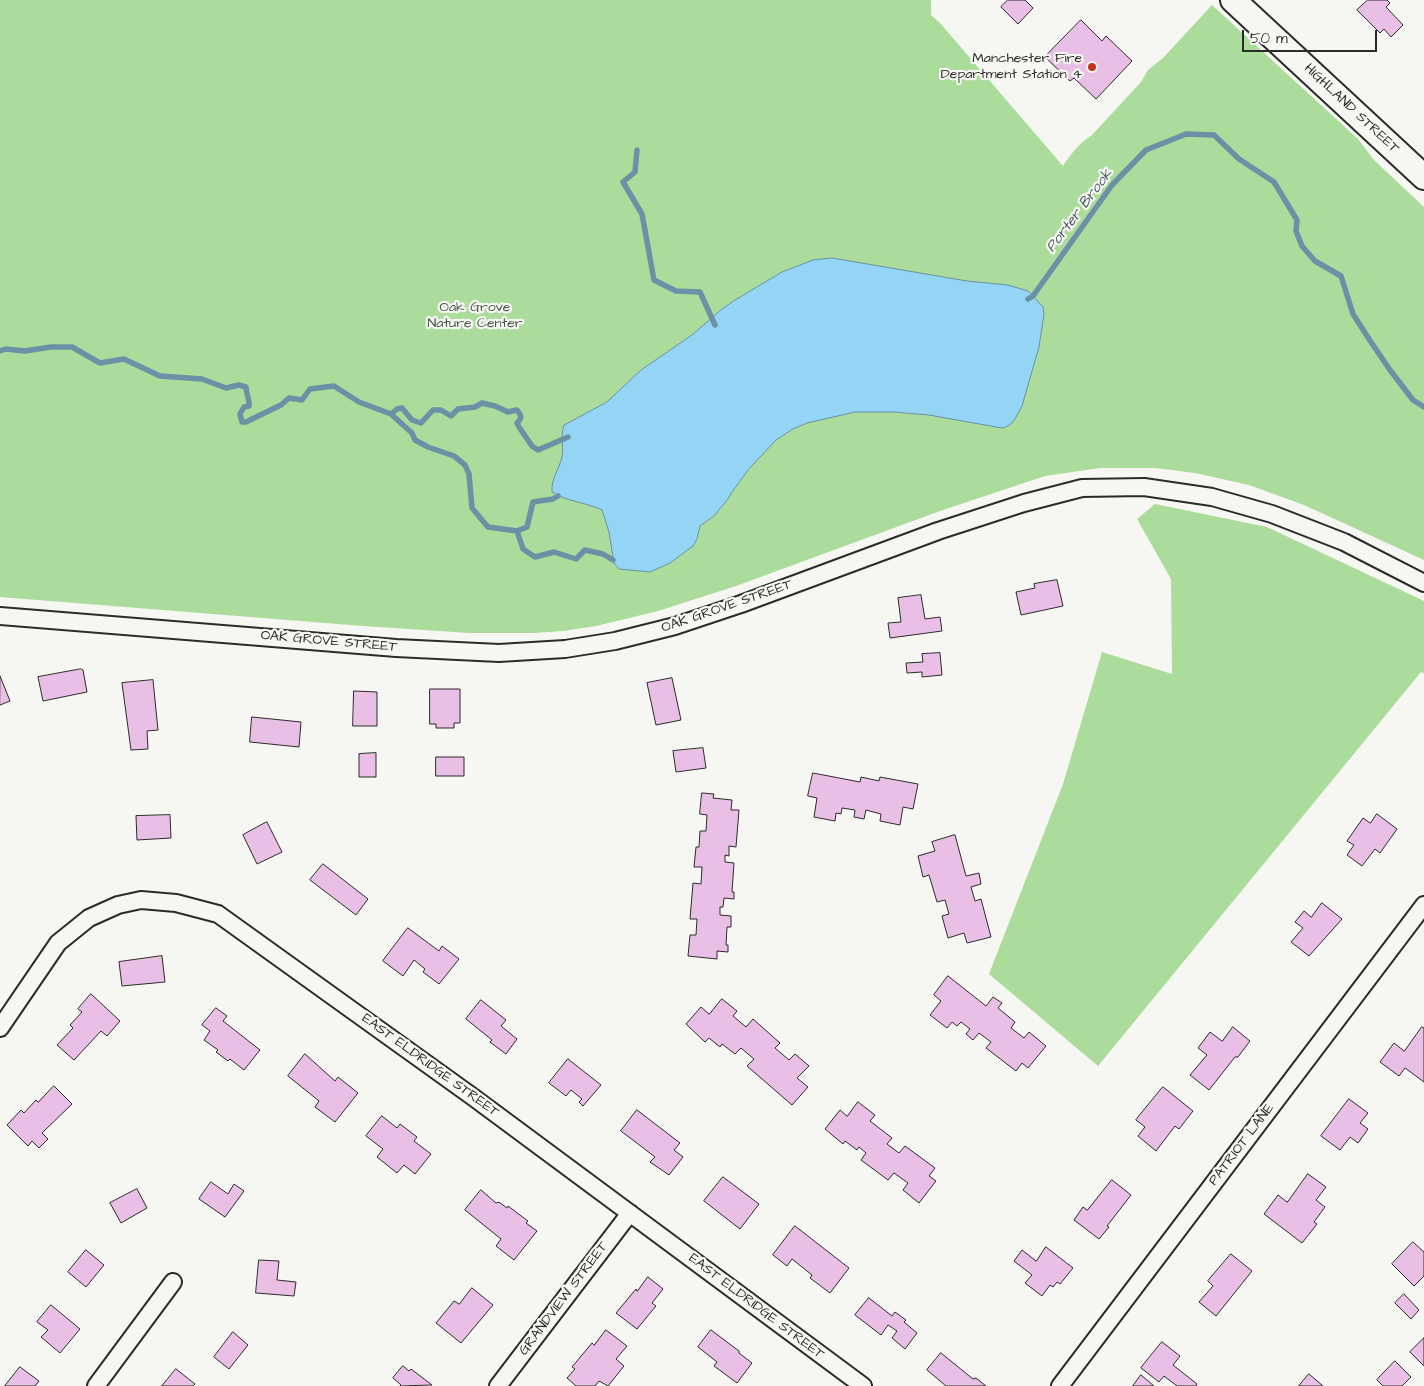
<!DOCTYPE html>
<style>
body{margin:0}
#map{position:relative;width:1424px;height:1386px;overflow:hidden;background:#f6f6f2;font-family:"Architects Daughter",sans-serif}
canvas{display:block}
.scale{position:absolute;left:1242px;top:30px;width:135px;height:22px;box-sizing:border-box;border:2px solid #2b2b2b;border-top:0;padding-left:6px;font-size:15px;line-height:18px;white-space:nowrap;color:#2b2b2b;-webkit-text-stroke:4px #f6f6f2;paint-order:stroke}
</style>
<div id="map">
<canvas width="1424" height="1386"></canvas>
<div class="scale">50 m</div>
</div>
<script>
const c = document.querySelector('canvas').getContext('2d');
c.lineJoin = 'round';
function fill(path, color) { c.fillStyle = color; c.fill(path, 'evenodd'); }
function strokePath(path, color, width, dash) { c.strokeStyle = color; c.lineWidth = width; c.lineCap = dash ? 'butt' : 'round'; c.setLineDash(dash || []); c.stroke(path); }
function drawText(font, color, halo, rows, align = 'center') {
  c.font = font + ' "Architects Daughter",sans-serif'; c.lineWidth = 4.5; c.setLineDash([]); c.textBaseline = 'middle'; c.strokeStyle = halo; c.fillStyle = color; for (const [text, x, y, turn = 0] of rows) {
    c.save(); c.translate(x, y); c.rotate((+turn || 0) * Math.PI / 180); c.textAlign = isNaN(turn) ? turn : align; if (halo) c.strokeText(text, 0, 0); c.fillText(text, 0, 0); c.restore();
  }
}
fill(new Path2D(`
 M0,0H931V15L940,23L1063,166C1071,154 1079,143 1092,135L1141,82L1148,70L1163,58L1212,5L1358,139L1374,160L1424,207V560L1304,505L1249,485L1195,473L1155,468H1100L1045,476L940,511L736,586L658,611L596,626L563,631L533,633H469L363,626L0,597Z
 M1155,504L1267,527L1424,601V673L1421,672L1098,1066L989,974L1063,784L1102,652L1172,674L1171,579L1137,519Z`), '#abdc9c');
const water = new Path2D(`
 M832,258L967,281L1008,285L1028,291L1033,296L1043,307L1044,314L1039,347L1022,406L1015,419L1010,425L1003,428L996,427L929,415L893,412H855L807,423L793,429L776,440L748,470L732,492L728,499L714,516L700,526L697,539L693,546L670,563L650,572L619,569L614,563L609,532L602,510C585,502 568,502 552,492C551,478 559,470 562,457C564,446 560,436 564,425L607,402L641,370L692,335L722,309L735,300L782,272L813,260Z`);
fill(water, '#94d5f6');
strokePath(water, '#6a91a5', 1);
strokePath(new Path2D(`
 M637,150L635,172L623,182L642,214L654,280L676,291L700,292L715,325
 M1028,299L1033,296L1112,185L1146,150L1186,134L1214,135L1239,159L1274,182L1297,220L1296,231L1302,246L1315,261L1341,276L1353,314L1371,342L1390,370L1413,400L1424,407
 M0,351L6,349L25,351L51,347H72L100,363L124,359L160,376L202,379L226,388L239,385L246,387C246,394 250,400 249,406L244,407L240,414L242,422H246L281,405L289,398L302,400L310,389L334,386L359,402L391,414L412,433L415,440L428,447L454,456L465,465L469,474L472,508L488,527L517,531L527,527L533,502L553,499L558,496
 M391,414L397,409L402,408L412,420L421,423L433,410H441L451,416L458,409L475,407L482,403L495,406L508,412L517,410C522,416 522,418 517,423L519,427L532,446L538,450L568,437
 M517,531L523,549L535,557L554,552L576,559L585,550L603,554L613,560`), '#6a91a5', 5.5);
const building = new Path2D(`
 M1008,0H1025L1033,8L1018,24L1001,7Z
 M1368,0H1387L1390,3L1386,7L1403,25L1391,37L1384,29L1380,33L1357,10Z
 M1081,20L1102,41L1106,36L1132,61L1096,99L1074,78L1070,81L1045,57Z
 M1057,580L1063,606L1021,615L1016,592L1035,588L1034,584Z
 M921,595L925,619L940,617L942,631L890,638L888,623L901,622L898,598Z
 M940,653L942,675L922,677V672L907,673L906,663L923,662L922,654Z
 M81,669L83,670L87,692L43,701L38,677Z
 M0,676L10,701L0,705Z
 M672,678L681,720L656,725L647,683Z
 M153,680L158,730L147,731L148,749L131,750L122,683Z
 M430,689H460V723H454V728H436V724H430Z
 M354,691L377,692V726H353Z
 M252,717L301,722L299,747L250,742Z
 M703,748L706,768L676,772L673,751Z
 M376,753V777H359V754Z
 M436,757H464V776H436Z
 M813,773L860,782L861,777L879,781L880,777L918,784L913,809L903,807L900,825L880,821L881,814L866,810L864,819L854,817L855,810L842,808L841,814L836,813L835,821L814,817L817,798L808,796Z
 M702,793L714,794L713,798L732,800L731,810H739L736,847L729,846V856L725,855V862L734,863L732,892H734V899L724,898L723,907H720V915L731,916V927H727L726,945H728V952L717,951V959L688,956L690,935H696L697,919H690L693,883L701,884L702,867H694L696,847H699L700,831H706L707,815L700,814Z
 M1377,814L1397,829L1380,853L1375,849L1362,866L1347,855L1354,845L1347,841L1363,818L1370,823Z
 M170,815L171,838L137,840L136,816Z
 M267,822L282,852L257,864L243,835Z
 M955,835L966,876L979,873L981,884L971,887L975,901L981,899L991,937L967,943L964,933L948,938L942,916L949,914L945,900L937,902L929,875L923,877L918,856L935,851L932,842Z
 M323,864L368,899L356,915L310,880Z
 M1322,903L1342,919L1309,956L1291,942L1303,928L1295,922L1304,911L1311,917Z
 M408,928L439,951L442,946L459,959L439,984L423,972L425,969L414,960L403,976L383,961Z
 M162,956L165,982L122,986L119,962Z
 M948,976L986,1006L993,997L1002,1003L998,1008L1015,1022L1011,1028L1024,1038L1029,1032L1046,1046L1028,1068L1022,1063L1016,1071L986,1048L991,1042L979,1033L973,1040L966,1034L970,1029L961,1022L957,1026L952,1022L947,1028L930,1015L941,1001L934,995Z
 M91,994L120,1021L107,1036L101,1031L74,1060L57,1045L73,1028L70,1025L82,1012L78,1009Z
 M722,999L737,1011L733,1016L746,1027L753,1019L780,1043L775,1048L789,1060L795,1054L809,1066L797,1078L808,1087L792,1105L747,1066L754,1059L741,1048L735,1054L722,1044L720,1047L709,1038L705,1042L686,1024L701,1007L709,1014Z
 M481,1000L506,1020L501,1026L517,1039L506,1054L490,1042L492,1040L466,1019Z
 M216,1008L227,1016L223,1021L260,1050L244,1070L230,1059L228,1061L216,1052L218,1050L204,1040L210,1031L202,1025Z
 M1233,1027L1250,1041L1238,1057H1235L1209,1090L1190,1075L1207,1055L1198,1048L1210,1032L1222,1041Z
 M1422,1027L1424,1028V1082L1405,1068L1399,1076L1380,1062L1394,1043L1404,1051Z
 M305,1054L335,1081L338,1077L358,1093L335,1122L315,1107L319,1101L288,1076Z
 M568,1059L601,1085L583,1106L579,1102L582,1099L571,1090L566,1096L549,1083Z
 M54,1086L72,1104L42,1133L48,1139L39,1148L32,1141L28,1146L7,1125L21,1110L24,1113L36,1100L38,1102Z
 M1163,1087L1193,1111L1179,1129L1175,1126L1156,1151L1138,1136L1145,1127L1136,1120Z
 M1349,1099L1368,1113L1360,1123L1368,1129L1358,1143L1350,1137L1340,1150L1321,1136Z
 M858,1102L875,1115L870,1121L892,1138L887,1144L899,1153L905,1146L935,1168L929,1176L936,1181L919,1203L903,1190L908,1183L894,1173L888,1180L861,1160L866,1153L859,1147L857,1150L845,1141L843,1144L825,1129L840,1110L847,1116Z
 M637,1110L680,1143L674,1150L683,1157L669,1175L650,1162L655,1157L621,1131Z
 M382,1116L397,1128L400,1124L417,1137L414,1141L431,1154L415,1174L404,1165L397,1173L377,1157L383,1149L366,1136Z
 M1308,1174L1326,1187L1316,1200L1325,1207L1314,1222L1317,1224L1302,1243L1264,1214L1278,1195L1287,1202Z
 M723,1177L759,1204L740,1229L704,1201Z
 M1112,1180L1131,1195L1107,1226L1109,1227L1099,1239L1074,1220L1083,1207L1087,1210Z
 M211,1182L228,1194L234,1184L244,1191L225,1217L199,1199Z
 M137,1189L147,1208L121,1223L110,1203Z
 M481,1190L496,1203L499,1202L507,1208L508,1206L528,1221L526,1223L537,1231L514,1260L496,1246L501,1239L465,1210Z
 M795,1226L849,1268L830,1293L810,1278L812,1275L792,1259L787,1266L773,1255Z
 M1413,1242L1424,1252V1276L1414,1286L1392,1264Z
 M1046,1247L1073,1268L1060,1284L1057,1282L1053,1287L1050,1285L1042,1296L1025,1283L1032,1275L1014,1261L1022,1250L1036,1261Z
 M86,1250L104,1265L86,1287L68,1272Z
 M1231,1254L1252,1271L1216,1316L1199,1302L1213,1286L1208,1281Z
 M259,1260L279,1261L277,1280L296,1282L294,1296L256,1293Z
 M648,1277L663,1289L652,1303L656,1306L637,1329L616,1313L636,1289L637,1291Z
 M472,1288L493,1305L461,1343L436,1323L454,1301L459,1304Z
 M1404,1294L1419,1310L1411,1319L1395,1303Z
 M869,1298L892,1316L895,1312L906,1320L904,1322L917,1333L905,1349L892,1338L897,1331L888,1325L881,1335L855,1315Z
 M51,1305L80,1329L60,1353L41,1337L48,1330L37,1322Z
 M606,1330L627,1346L616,1359L624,1366L608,1386L599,1381L595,1386H576L567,1378L575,1369L572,1367L592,1343L594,1345Z
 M711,1330L739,1351V1353L752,1363L737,1383L714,1366L717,1362L698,1347Z
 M233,1332L248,1345L229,1369L214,1357Z
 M1424,1338V1366L1410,1352Z
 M1162,1342L1180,1356L1173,1365L1197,1384L1196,1386H1177L1164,1376L1159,1382L1141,1368Z
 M941,1353L973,1379L976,1378L986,1386H946L927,1370Z
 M1395,1361L1411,1377L1402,1386H1383L1377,1380Z
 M403,1366L409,1371L411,1369L432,1385L400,1386L401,1385L393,1378Z
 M20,1367L39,1381L35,1386H5Z
 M176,1369L195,1384L193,1386H162Z
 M1309,1374L1323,1386H1299Z
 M1141,1375L1154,1386H1133Z`);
fill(building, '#e9bfe5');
strokePath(building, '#2b2b2b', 1);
const minor = new Path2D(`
 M0,616L396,648L499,653L565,649L615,641L675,626L741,604L938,531L1024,503L1082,488L1144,487L1212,497L1272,514L1344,542L1424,583
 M0,1028L58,943L89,918L118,905L141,900L176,903L218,914L473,1097L863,1386
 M96,1386L173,1282
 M498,1386L630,1213
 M1060,1386L1424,905`);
const secondary = new Path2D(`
 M1233,0L1424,177`);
strokePath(minor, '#2b2b2b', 20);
strokePath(secondary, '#2b2b2b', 28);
strokePath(minor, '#f6f6f2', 16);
strokePath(secondary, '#f6f6f2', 24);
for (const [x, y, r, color] of [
 [1092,67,5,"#c8321e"]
]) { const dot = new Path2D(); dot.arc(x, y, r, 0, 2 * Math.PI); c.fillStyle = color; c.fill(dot); strokePath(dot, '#f6f6f2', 2); }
drawText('14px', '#2b2b2b', '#f6f6f2', [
 ["Manchester Fire",1082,59],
 ["Department Station 4",1082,75]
], 'right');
drawText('14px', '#2b2b2b', '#f6f6f2', [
 ["HIGHLAND STREET",1351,109,43],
 ["OAK GROVE STREET",727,607,-19],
 ["OAK GROVE STREET",329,642,5],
 ["EAST ELDRIDGE STREET",430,1066,36],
 ["PATRIOT LANE",1242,1145,-53],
 ["GRANDVIEW STREET",564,1299,-53],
 ["EAST ELDRIDGE STREET",756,1307,37]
]);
drawText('14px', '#4b5747', '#f6f6f2', [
 ["Oak Grove",475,308],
 ["Nature Center",475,324]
]);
drawText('italic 15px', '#45565e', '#f6f6f2', [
 ["Porter Brook",1080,211,-53]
]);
</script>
